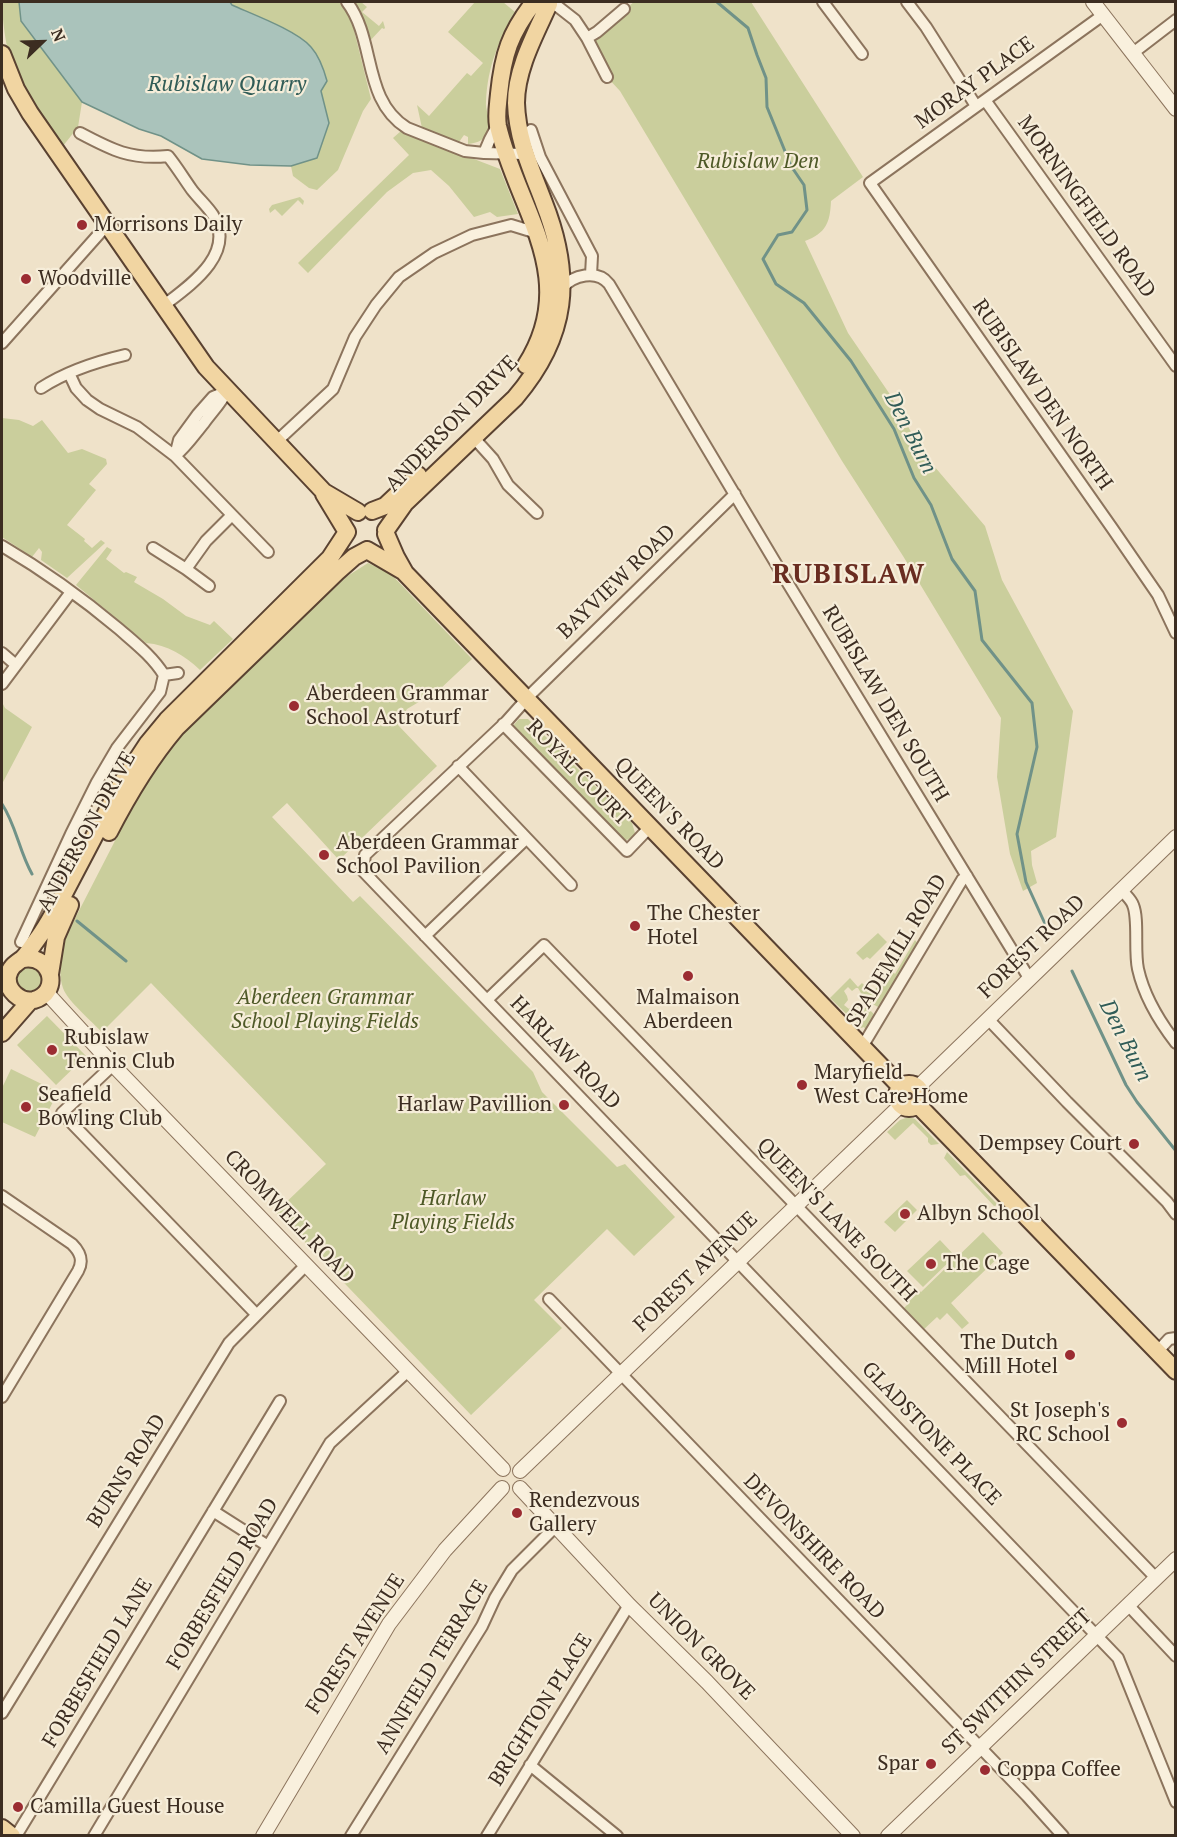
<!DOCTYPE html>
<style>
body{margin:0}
#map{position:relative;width:1177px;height:1837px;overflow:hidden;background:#efe2c9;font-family:"PT Serif",serif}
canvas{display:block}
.frame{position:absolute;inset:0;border:3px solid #3c2d21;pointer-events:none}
.north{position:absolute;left:12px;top:12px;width:60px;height:60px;-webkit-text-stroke:4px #f6edd9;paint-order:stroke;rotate:67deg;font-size:16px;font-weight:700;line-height:24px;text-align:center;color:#3c2d21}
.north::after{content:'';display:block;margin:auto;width:21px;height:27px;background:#3c2d21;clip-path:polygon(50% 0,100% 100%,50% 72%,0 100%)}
</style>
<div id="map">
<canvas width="1177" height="1837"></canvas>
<div class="frame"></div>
<div class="north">N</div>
</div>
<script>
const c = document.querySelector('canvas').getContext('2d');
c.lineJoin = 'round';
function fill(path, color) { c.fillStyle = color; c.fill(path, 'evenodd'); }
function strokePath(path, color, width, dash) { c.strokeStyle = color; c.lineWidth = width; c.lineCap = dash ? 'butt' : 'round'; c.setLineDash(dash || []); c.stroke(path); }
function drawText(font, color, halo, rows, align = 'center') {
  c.font = font + ' "PT Serif",serif'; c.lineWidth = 4.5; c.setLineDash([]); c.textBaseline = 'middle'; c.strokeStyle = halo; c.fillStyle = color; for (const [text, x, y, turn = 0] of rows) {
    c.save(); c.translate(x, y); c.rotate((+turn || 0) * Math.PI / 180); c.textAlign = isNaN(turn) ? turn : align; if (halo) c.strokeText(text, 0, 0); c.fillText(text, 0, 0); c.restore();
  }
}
fill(new Path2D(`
 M2,2H19L21,22L82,102L78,127L63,146C46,121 23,90 11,62C6,48 2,17 2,2Z
 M230,2H339L351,18L371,99L363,111L338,170L317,190L309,188L293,176L291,166L317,158L329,123L321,91Z
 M353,2H361L367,7L362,12L379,26L383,21L385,28L384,29L382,28L368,43L363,21Z
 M475,2H503L515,12C498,43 488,65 486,101C485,110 491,120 489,129C487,140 477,143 468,144V137L464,135L459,142L422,128L417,105L429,116L467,73L471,76L483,63L448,32Z
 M634,2H751L863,177L831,201C830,223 826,233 805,241L848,333L889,393L923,453L985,526L1002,580L1073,711L1056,837L1031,851L1032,865L1037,883L1023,891L1010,854L997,777L1001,718L903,556L842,461L620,91L607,77L587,38Z
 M401,131L500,169L518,214L497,217L490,212L474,217L449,186L431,170L413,173L387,192L308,273L298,263L409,155L393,138Z
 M300,197L304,201L303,205L298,200L282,216L275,209L270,213L269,209L272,205Z
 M2,418L19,420L33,426L42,420L68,453L82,449L106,459L107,464L89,484L96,490L67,525L85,539L84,541L92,548L101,540L105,543L67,578L41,560L42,552L39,548L32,557L2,537Z
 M107,547L112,550L106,559L124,573L126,572L137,577L134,582L163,599L186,616L210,625L214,621L233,639L200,670C184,655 168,645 146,643L76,585Z
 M368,563L390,573L472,659L439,690L407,709L398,725L437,766L339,860L287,803L272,817L353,902L360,896L533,1072L542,1092L617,1167L625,1164L675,1217L634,1256L607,1229L534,1300L562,1328L471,1415L276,1212L326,1164L151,983L102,1032C93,1023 71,1003 66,994C56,978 62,955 65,938L137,798L163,759L192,723L346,577Z
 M2,702L5,708L32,727L2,784Z
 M519,719H528L632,823L635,833C631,838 628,841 621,840L512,727Z
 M878,933L887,942L870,959L867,957L863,960L856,953Z
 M915,940L918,944L881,1006L878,1007L865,1000L858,988H856L852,991L848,987L844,991L847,996L848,1000L844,1005L849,1009L853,1005L855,1007C863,1006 871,1009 875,1016L867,1029H865L864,1027L861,1028L830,998L850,978L858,987L862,983L872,993L879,985L878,983L891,970L895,974Z
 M16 979a13 13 0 1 1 26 0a13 13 0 1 1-26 0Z
 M47,1016L86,1056L56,1085L17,1045Z
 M11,1069L58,1092L35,1137L2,1122V1088Z
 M909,1117L915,1119L939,1144L931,1145L928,1142V1138L913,1123L895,1140L887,1132L900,1120Z
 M947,1152L998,1205L994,1206L965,1175L960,1176L944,1158Z
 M907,1200L917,1210L895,1232L884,1222Z
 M983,1232L1003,1253L951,1303L969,1323L962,1329L947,1313L940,1320L937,1317L922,1331L902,1310L909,1303L904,1297L915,1287L921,1292Z
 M940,1240L955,1256L923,1287L907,1271Z`), '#cace9c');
const water = new Path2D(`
 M19,2H230L232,5C252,14 298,31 311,47C319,56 324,70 327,81L321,91L329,123L317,158L291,166L250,165L202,159L161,136L139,129L82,102L21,21Z`);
fill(water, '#aac3bb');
strokePath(water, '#709288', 1.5);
strokePath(new Path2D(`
 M717,2L748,28L757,55L766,78L767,107L791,166L804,185L807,210L792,232L778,235L763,259L776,284L804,303L851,361L894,429L914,478L931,505L952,559L975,591L982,640L1032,703L1037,747L1017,834L1026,882L1046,926
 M2,804C16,825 19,851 32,874
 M77,921L126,961
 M1072,971L1126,1085L1137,1102L1176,1151`), '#709288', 3);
const minor = new Path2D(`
 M347,2C376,40 362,100 407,128L465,151L484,153L525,154
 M552,2L575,20L587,38L607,77
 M823,2L862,54
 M907,2L926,27L976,106
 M1103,15L870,183L1112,528L1158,595L1176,633
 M587,38L597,32L624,9
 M1133,53L1176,20
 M985,100L1176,366
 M531,130L540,157L592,256L591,275
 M80,133C112,150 131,160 168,156C177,167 184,179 192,190C199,199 207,206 213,215C237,254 189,286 163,306
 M484,153L490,139L498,124
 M562,288C573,275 597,269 609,284L781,572L1029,978
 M2,343L107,225
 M69,373L76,388L87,400L100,409L137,427L175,456L268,552
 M41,388C67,371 95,362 125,355
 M474,438L493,459L508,485L537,513
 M276,442L333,389L355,337L376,305L399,277L434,253L472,235L511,225L537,233
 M175,456L179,440L198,414L213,397L227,391
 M175,456C187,446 194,435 204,423C212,412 221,403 227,391
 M735,494L531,694L506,722L365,855L363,871L1118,1658L1176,1802
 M2,546C43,570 82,598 119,629C135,643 152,656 164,675L160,692L117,748L97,782L71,834L21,942
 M153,548L186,569L209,586
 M186,569L206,541L232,515
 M2,653L16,665
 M164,675L178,673
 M2,684L71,592
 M503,724L627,851L650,827
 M458,766L571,885
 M1122,890C1125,895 1131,899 1133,905C1139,919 1134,951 1138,969C1144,996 1159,1021 1176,1043
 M425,936L526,839
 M487,1000L544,945L1156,1578
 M988,1019L1067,1102L1167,1202L1176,1214
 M862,1047L962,880L967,876
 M113,1065L62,1113L256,1314
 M2,1196L72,1244C80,1252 84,1260 78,1271L2,1397
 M549,1299L1027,1796L1063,1836
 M1157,1352L1169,1339L1176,1338
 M213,1511L268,1546
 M1128,1605L1176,1656
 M2,1713L229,1343L306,1265
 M530,1765L617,1836
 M16,1836L280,1401
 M94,1836L330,1443L408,1371
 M351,1836L482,1626L495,1598L512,1570L556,1526
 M487,1836L629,1605`);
const tertiary = new Path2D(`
 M1093,2L1176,109
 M46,992L113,1065L503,1469
 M918,1087L1176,837
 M520,1471L901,1105
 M520,1488L629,1605L707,1682L853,1836
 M263,1836L389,1624L445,1550L502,1488
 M888,1836L1176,1559`);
const primary = new Path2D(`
 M2,54L16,89L30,113L206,367L324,492L358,512
 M526,365C582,277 517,209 498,126C496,115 498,105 499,94C503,54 510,33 534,2
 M324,494L347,532
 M372,511L385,506L418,475
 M386,530L405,503L515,398C568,336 573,277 544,203C532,171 517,139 516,103C516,69 535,35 549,4
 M386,534L396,557L405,573L901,1087
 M367,550L403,571
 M109,832C128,795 149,760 176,728L337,572L354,557L367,550
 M23,959C53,954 61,993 34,1000C20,1003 6,990 8,976C10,967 15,964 22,959C27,955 32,946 36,941C49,924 58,905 68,886C86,852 104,818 121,784L148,743L167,720L330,558L347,532
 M50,974L56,937L70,905
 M2,1033L30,1001
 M897 1096a12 12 0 1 1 24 0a12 12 0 1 1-24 0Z
 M918,1105L1176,1371
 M2,1828L12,1836`);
strokePath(minor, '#8c745d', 14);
strokePath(tertiary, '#8c745d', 16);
strokePath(primary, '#5a4231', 20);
strokePath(minor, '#f9f0dd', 10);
strokePath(tertiary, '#f9f0dd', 14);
strokePath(primary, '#f1d5a2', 16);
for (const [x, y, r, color] of [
 [82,225,6,"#9b2c32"],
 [26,279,6,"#9b2c32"],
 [294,706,6,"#9b2c32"],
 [324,855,6,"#9b2c32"],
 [635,926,6,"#9b2c32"],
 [688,976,6,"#9b2c32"],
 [52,1050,6,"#9b2c32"],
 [802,1085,6,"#9b2c32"],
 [564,1105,6,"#9b2c32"],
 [26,1107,6,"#9b2c32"],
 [1134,1144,6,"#9b2c32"],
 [905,1214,6,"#9b2c32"],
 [931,1264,6,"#9b2c32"],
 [1070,1355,6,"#9b2c32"],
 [1122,1423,6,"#9b2c32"],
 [517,1513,6,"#9b2c32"],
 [931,1764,6,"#9b2c32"],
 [985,1770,6,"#9b2c32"],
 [18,1807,6,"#9b2c32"]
]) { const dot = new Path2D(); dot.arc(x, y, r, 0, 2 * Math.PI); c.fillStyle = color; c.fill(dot); strokePath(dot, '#f6edd9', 2); }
drawText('21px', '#3c2d21', '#f6edd9', [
 ["MORAY PLACE",975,83,-36],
 ["MORNINGFIELD ROAD",1086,207,54],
 ["RUBISLAW DEN NORTH",1042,395,55],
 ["ANDERSON DRIVE",452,424,-46],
 ["BAYVIEW ROAD",617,582,-44],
 ["RUBISLAW DEN SOUTH",885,704,59],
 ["ROYAL COURT",578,773,46],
 ["QUEEN'S ROAD",669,814,46],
 ["ANDERSON DRIVE",87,832,-61],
 ["FOREST ROAD",1032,947,-44],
 ["SPADEMILL ROAD",897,951,-59],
 ["HARLAW ROAD",565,1053,46],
 ["CROMWELL ROAD",289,1217,46],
 ["QUEEN'S LANE SOUTH",836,1220,46],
 ["FOREST AVENUE",696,1272,-44],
 ["GLADSTONE PLACE",931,1434,46],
 ["BURNS ROAD",127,1471,-58],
 ["DEVONSHIRE ROAD",814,1547,46],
 ["FORBESFIELD ROAD",223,1584,-59],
 ["FOREST AVENUE",356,1644,-57],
 ["UNION GROVE",701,1647,45],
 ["FORBESFIELD LANE",98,1663,-59],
 ["ANNFIELD TERRACE",432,1667,-59],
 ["ST SWITHIN STREET",1017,1682,-44],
 ["BRIGHTON PLACE",541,1710,-58]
]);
drawText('italic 21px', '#4e5927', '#f6edd9', [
 ["Rubislaw Den",758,162],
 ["Aberdeen Grammar",325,998],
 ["School Playing Fields",325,1022],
 ["Harlaw",453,1199],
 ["Playing Fields",453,1223]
]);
drawText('21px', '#3c2d21', '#f6edd9', [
 ["Morrisons Daily",94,225],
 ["Woodville",38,279],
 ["Aberdeen Grammar",306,694],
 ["School Astroturf",306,718],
 ["Aberdeen Grammar",336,843],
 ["School Pavilion",336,867],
 ["The Chester",647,914],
 ["Hotel",647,938],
 ["Malmaison",688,998,"center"],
 ["Aberdeen",688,1022,"center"],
 ["Rubislaw",64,1038],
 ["Tennis Club",64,1062],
 ["Maryfield",814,1073],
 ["West Care Home",814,1097],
 ["Seafield",38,1095],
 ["Bowling Club",38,1119],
 ["Harlaw Pavillion",552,1105,"right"],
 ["Dempsey Court",1122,1144,"right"],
 ["Albyn School",917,1214],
 ["The Cage",943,1264],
 ["The Dutch",1058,1343,"right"],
 ["Mill Hotel",1058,1367,"right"],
 ["St Joseph's",1110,1411,"right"],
 ["RC School",1110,1435,"right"],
 ["Rendezvous",529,1501],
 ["Gallery",529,1525],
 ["Spar",919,1764,"right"],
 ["Coppa Coffee",997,1770],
 ["Camilla Guest House",30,1807]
], 'left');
drawText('italic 22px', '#305c57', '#f6edd9', [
 ["Rubislaw Quarry",227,85],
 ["Den Burn",910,433,63],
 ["Den Burn",1125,1041,63]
]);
c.letterSpacing = '1.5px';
drawText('bold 27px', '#692c20', '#f6edd9', [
 ["RUBISLAW",849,575]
]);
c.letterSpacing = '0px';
</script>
